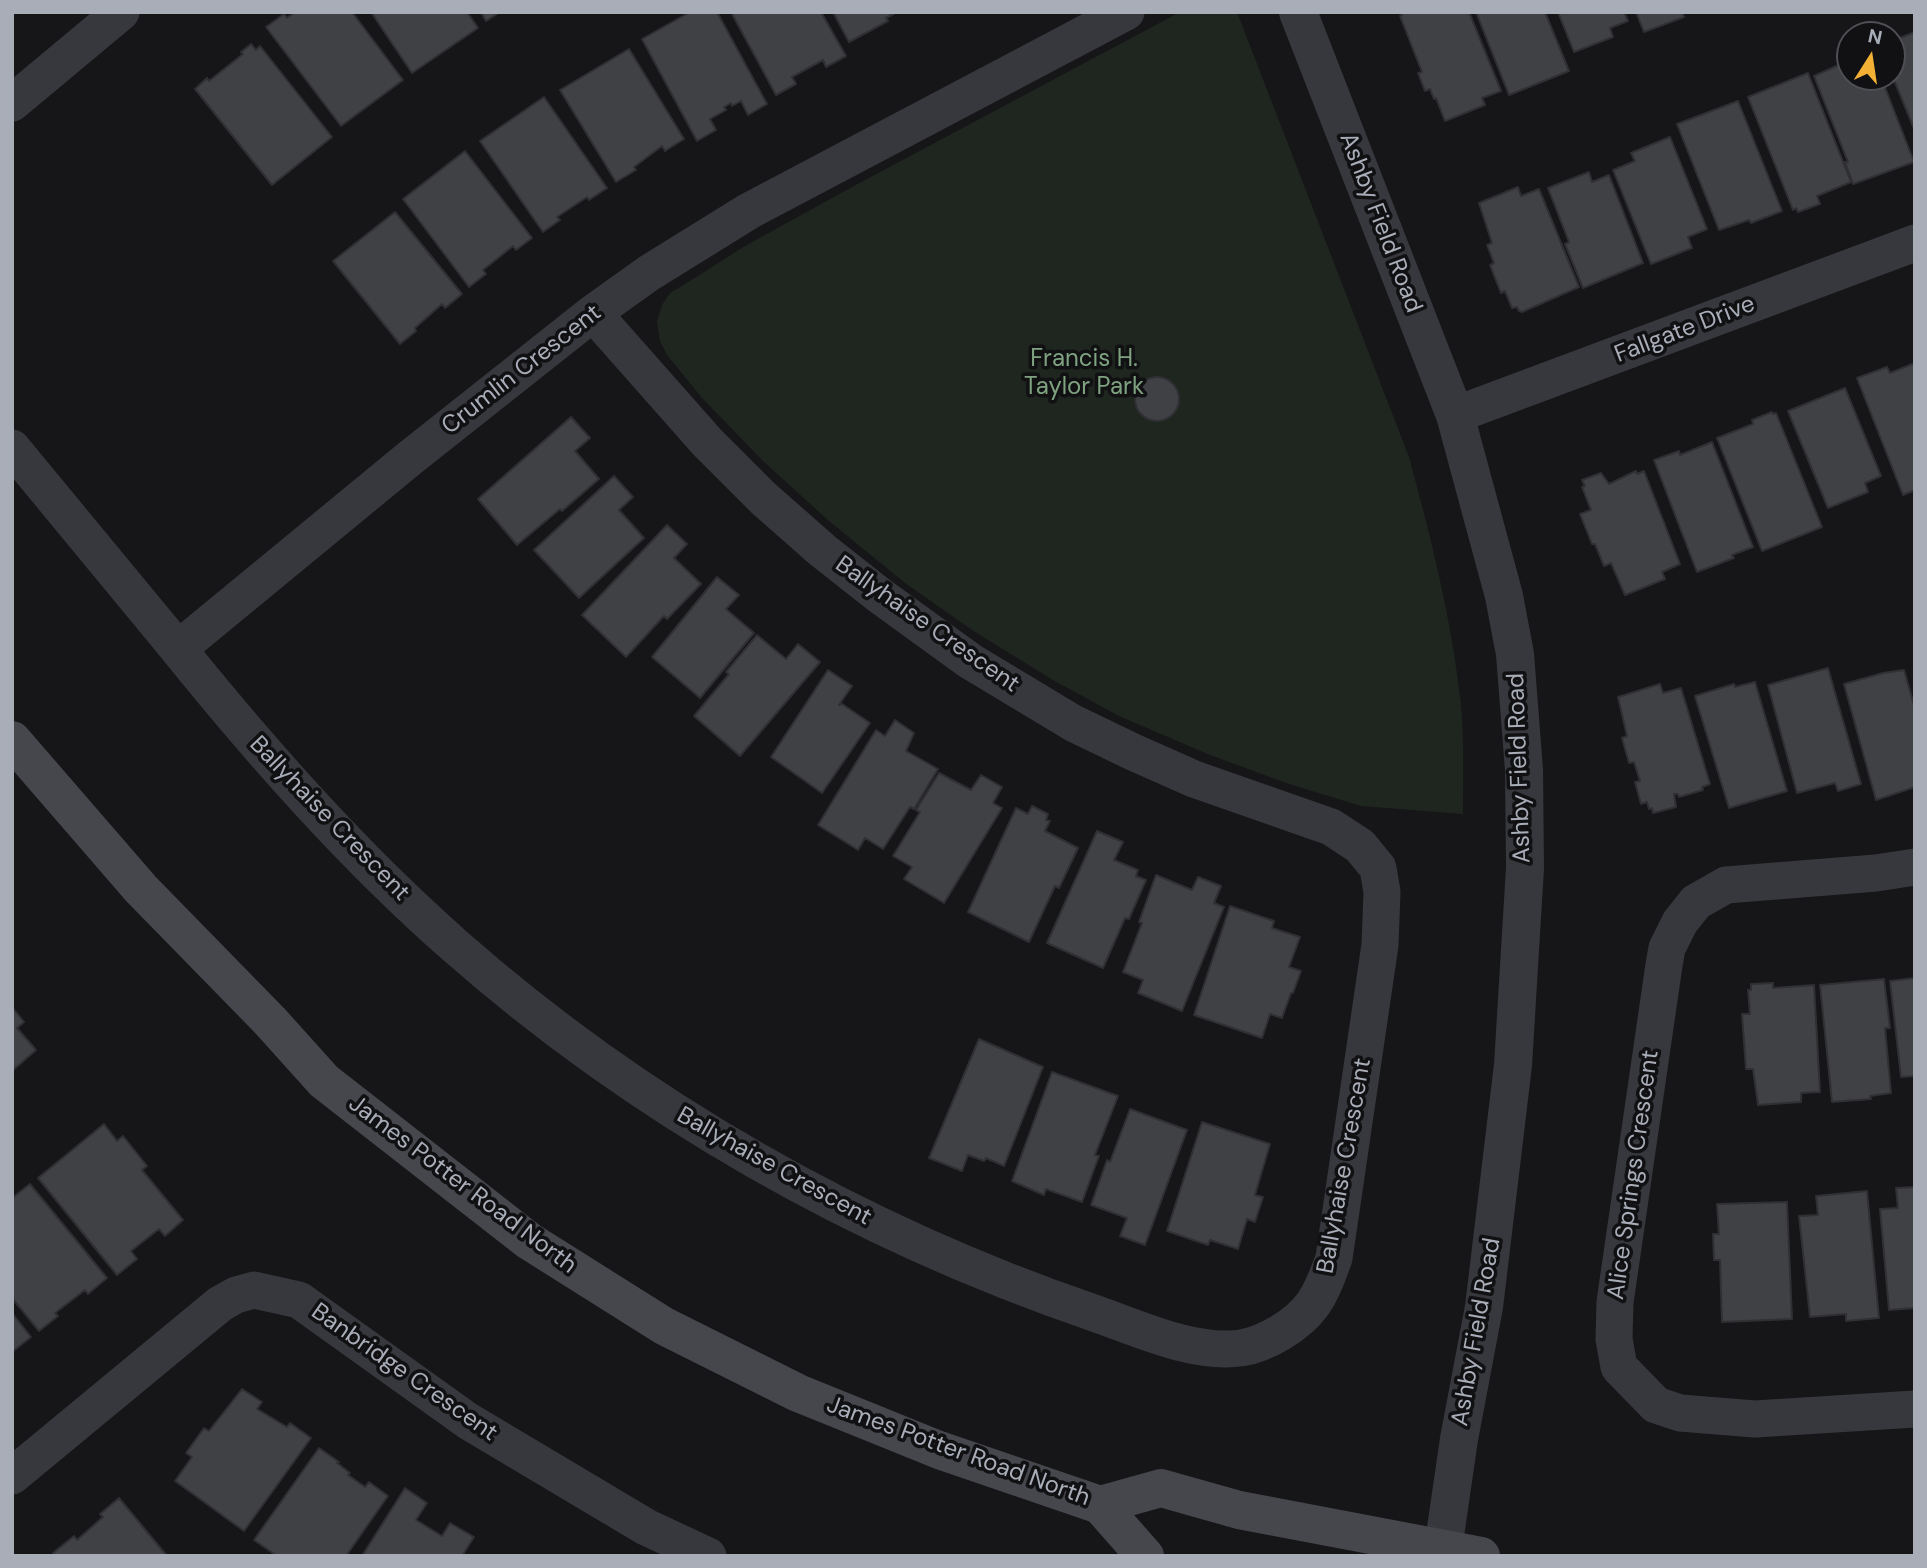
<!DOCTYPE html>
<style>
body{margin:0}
#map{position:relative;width:1927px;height:1568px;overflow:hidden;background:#161618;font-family:"DM Sans",sans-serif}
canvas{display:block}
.frame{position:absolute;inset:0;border:14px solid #a8adb8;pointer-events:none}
.north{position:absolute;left:1836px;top:21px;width:70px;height:70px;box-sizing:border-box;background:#111113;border:2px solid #4d4f55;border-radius:50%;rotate:12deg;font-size:19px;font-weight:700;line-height:28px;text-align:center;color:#a8adb8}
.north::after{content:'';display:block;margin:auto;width:24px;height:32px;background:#f2b134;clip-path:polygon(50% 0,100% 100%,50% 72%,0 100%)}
</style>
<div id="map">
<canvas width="1927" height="1568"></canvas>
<div class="frame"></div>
<div class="north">N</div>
</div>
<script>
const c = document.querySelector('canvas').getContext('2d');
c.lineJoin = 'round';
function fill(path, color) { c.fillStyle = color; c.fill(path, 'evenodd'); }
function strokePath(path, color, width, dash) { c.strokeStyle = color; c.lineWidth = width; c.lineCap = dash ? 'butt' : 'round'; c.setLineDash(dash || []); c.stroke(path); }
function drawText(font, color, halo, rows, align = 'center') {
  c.font = font + ' "DM Sans",sans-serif'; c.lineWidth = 7; c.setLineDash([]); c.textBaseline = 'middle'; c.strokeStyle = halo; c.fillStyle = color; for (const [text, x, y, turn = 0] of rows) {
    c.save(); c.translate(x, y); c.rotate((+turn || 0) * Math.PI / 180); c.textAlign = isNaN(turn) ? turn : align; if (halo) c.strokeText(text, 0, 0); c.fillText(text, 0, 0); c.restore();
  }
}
fill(new Path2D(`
 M1180,12H1237L1409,457C1429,531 1448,605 1458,681C1465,725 1463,770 1463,814L1361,806L1289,784L1210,755L1119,716L1053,680L975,632L905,583L829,521L764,462L702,398L667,355L660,341L657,321L662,305L670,293L682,286L745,246L852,187Z`), '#1e261f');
const building = new Path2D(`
 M295,12H352L403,80L341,126L266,27L284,14L287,18Z
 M371,12H467L478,28L412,73Z
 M481,12H500L486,21Z
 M690,12H717L767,104L748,115L741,101L732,106L731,103L724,107L726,110L710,119L716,130L697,141L642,39Z
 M731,12H821L846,56L826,67L823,60L792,77L796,84L776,95Z
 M833,12H897L886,18L888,21L849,42Z
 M1401,12H1469L1501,91L1482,98L1485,105L1445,121L1436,98L1434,99L1430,89L1425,91L1418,73L1422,72L1400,16L1402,15Z
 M1476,12H1545L1569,71L1509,95Z
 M1558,12H1624L1628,21L1610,28L1613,37L1574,52Z
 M1636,12H1682L1684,17L1644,32Z
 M1915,32V131L1892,75V41Z
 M251,44L256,50L260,46L332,137L272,185L195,89L207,78L209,81L243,54L241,52Z
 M629,49L684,139L665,151L662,146L634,167L636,170L616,182L560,90Z
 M1850,60V77H1881L1914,162L1853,184L1845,162H1848L1814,76Z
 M1808,73L1851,182L1817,196L1820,204L1798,212L1796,208L1793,210L1748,97Z
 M544,97L607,188L589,200L587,197L557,217L560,220L543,232L480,141Z
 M1738,101L1782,211L1751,223L1749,220L1719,230L1677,124Z
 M1670,137L1707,229L1688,237L1692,248L1651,264L1613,170L1635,161L1631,153Z
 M465,151L532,238L516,250L513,246L483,270L486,274L469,287L403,199Z
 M1589,172L1592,182L1609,175L1643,263L1583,288L1565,244L1569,242L1548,188Z
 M1518,187L1521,196L1539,189L1579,287L1522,312L1519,311L1517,307L1512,308L1505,291L1501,293L1490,265L1494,263L1487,245L1492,243L1479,203Z
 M395,212L462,294L445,308L442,304L415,328L416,331L400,344L333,261Z
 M1915,363V490L1903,495L1857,378L1887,367L1890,373Z
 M1135 399a22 22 0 1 1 44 0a22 22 0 1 1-44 0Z
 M1845,388L1881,476L1865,483L1868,492L1828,508L1788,411Z
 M1772,412L1773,414L1776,413L1822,527L1762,551L1717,438L1753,424L1752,420Z
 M571,417L590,438L575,451L599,479L562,511L560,509L517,545L478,499Z
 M1712,442L1753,547L1732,555L1734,558L1697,572L1654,460L1679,451L1680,455Z
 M1636,471L1637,474L1644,471L1680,564L1662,572L1665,579L1625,595L1611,563L1604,566L1595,544H1592L1580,514L1591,510L1582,487L1585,486L1582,480L1601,473L1609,484Z
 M614,476L633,497L619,510L644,538L579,598L534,550Z
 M667,525L687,544L674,558L701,584L667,619L664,616L626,657L582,615Z
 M717,577L739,595L726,609L754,633L700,698L652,657Z
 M757,635L786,659L798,644L820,662L740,756L694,716L729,674L726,672Z
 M1828,668L1861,784L1838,791L1835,783L1797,793L1768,685Z
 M828,670L852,686L839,705L842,704L870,723L822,793L771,757Z
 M1904,670L1915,709V787L1876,800L1844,684L1883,673Z
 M1755,682L1787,791L1729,808L1695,696L1734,684L1735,687Z
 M1660,684L1663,693L1681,688L1710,784L1702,787L1703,790L1679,797L1678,794H1674L1676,807L1653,813L1652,808L1649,809L1647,802L1641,804L1635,782L1640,781L1634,762L1629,763L1622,738L1627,736L1618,697Z
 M895,720L914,733L906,751L938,769L914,809L910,807L883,849L865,838L858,850L818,825L876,730L885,736Z
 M939,773L971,790L981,775L1002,787L993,803L1002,808L944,903L904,879L912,867L893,856L920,812L916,810Z
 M1032,806L1048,814L1046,820L1050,821L1045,831L1078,848L1059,888L1055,886L1029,942L968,912L1016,808L1028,814Z
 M1097,831L1123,842L1114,860L1138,870L1136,876L1146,880L1129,919L1125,918L1103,968L1047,943Z
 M1156,875L1192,890L1198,877L1221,886L1214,903L1224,907L1182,1011L1138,993L1143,980L1123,972L1142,923L1139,922Z
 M1230,906L1274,921L1272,928L1300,937L1289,967L1301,971L1293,993H1291L1282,1018L1270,1014L1262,1038L1194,1015Z
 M1915,978V1076L1901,1077L1890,981Z
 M1884,979L1890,1028H1885L1891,1093L1870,1096L1871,1099L1832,1102L1820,985Z
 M1773,983V988L1814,985L1820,1092L1801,1093V1102L1758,1105L1753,1069H1746L1742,1014H1750L1748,990H1751V984Z
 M12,1007L24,1022L17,1028L36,1050L12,1071Z
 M979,1039L1043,1067L1004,1166L986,1158L984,1161L968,1155L962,1171L929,1158Z
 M1052,1072L1118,1096L1095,1155L1099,1156L1082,1202L1046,1189L1044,1195L1012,1181Z
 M1130,1109L1187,1130L1145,1245L1120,1236L1127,1218L1091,1205L1107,1160L1110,1162Z
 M1202,1122L1270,1144L1255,1195L1263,1197L1255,1222L1247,1219L1238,1249L1210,1240L1208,1245L1167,1231Z
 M104,1124L117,1141L123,1136L147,1166L142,1170L183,1220L165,1236L159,1229L131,1251L137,1259L117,1275L38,1178Z
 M30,1184L107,1278L88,1294L85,1290L55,1313L58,1316L39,1331L12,1298V1198Z
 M1915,1187V1308L1889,1310L1880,1209L1898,1208L1896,1188Z
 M1867,1191L1879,1318L1846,1321V1314L1810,1317L1799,1216L1818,1215L1816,1196Z
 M1787,1202L1792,1319L1722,1322L1720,1260H1714L1713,1234H1719L1717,1204Z
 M12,1313L31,1337L12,1352Z
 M242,1389L262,1402L257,1409L287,1427L290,1423L311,1438L244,1531L175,1481L192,1457L186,1453L204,1428L209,1431Z
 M319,1448L339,1462L337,1463L350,1473L348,1475L365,1487L369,1482L388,1496L346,1556H277L254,1540Z
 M405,1488L427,1503L416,1520L442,1536L450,1523L474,1537L462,1556H362Z
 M119,1498L167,1556H56L53,1553L74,1536L77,1540L103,1517L100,1514Z`);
fill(building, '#404145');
strokePath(building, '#303034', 2);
strokePath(new Path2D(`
 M12,103L121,12
 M1455,415L1915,243
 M12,448L178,649L410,458L593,313L649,273L749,211L1126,12
 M178,649C263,754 352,855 454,945C640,1109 860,1233 1094,1313C1140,1329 1192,1354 1241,1348C1266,1344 1298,1325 1313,1304C1323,1290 1328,1274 1334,1258L1380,945L1382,892L1378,868L1360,846L1331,827L1194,779L1133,752L1073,723L970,661L879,595L822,550L763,498L707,442L593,313
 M1915,867L1876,873L1726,885L1696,902L1680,922L1667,948L1664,965L1615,1302L1614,1339L1619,1367L1656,1405L1680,1413L1755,1419L1915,1409
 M12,1476L220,1304L236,1295L254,1290L299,1300L468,1421L646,1527L708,1556`), '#37383d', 37);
strokePath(new Path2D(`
 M1298,12L1455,415L1504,596L1515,654L1524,770L1525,868L1513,1065L1484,1307L1459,1439L1442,1556`), '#37383d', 38);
strokePath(new Path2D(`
 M12,740L141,889L270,1021L324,1081L529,1241L664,1326L798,1393L939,1450L1100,1505
 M1100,1505L1161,1488L1239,1510L1481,1556
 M1100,1505L1145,1556`), '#45474d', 38);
drawText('24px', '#a8adb8', '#111113', [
 ["Ashby Field Road",1380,223,69],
 ["Fallgate Drive",1685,330,-21],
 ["Crumlin Crescent",522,370,-38],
 ["Ballyhaise Crescent",927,625,35],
 ["Ashby Field Road",1520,768,-92],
 ["Ballyhaise Crescent",329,819,46],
 ["Ballyhaise Crescent",1345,1166,-80],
 ["Ballyhaise Crescent",774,1167,29],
 ["Alice Springs Crescent",1634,1175,-82],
 ["James Potter Road North",462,1185,37],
 ["Ashby Field Road",1477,1332,-80],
 ["Banbridge Crescent",404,1373,35],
 ["James Potter Road North",958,1452,20]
]);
drawText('24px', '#7fa381', '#111113', [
 ["Francis H.",1084,360],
 ["Taylor Park",1084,388]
]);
</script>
